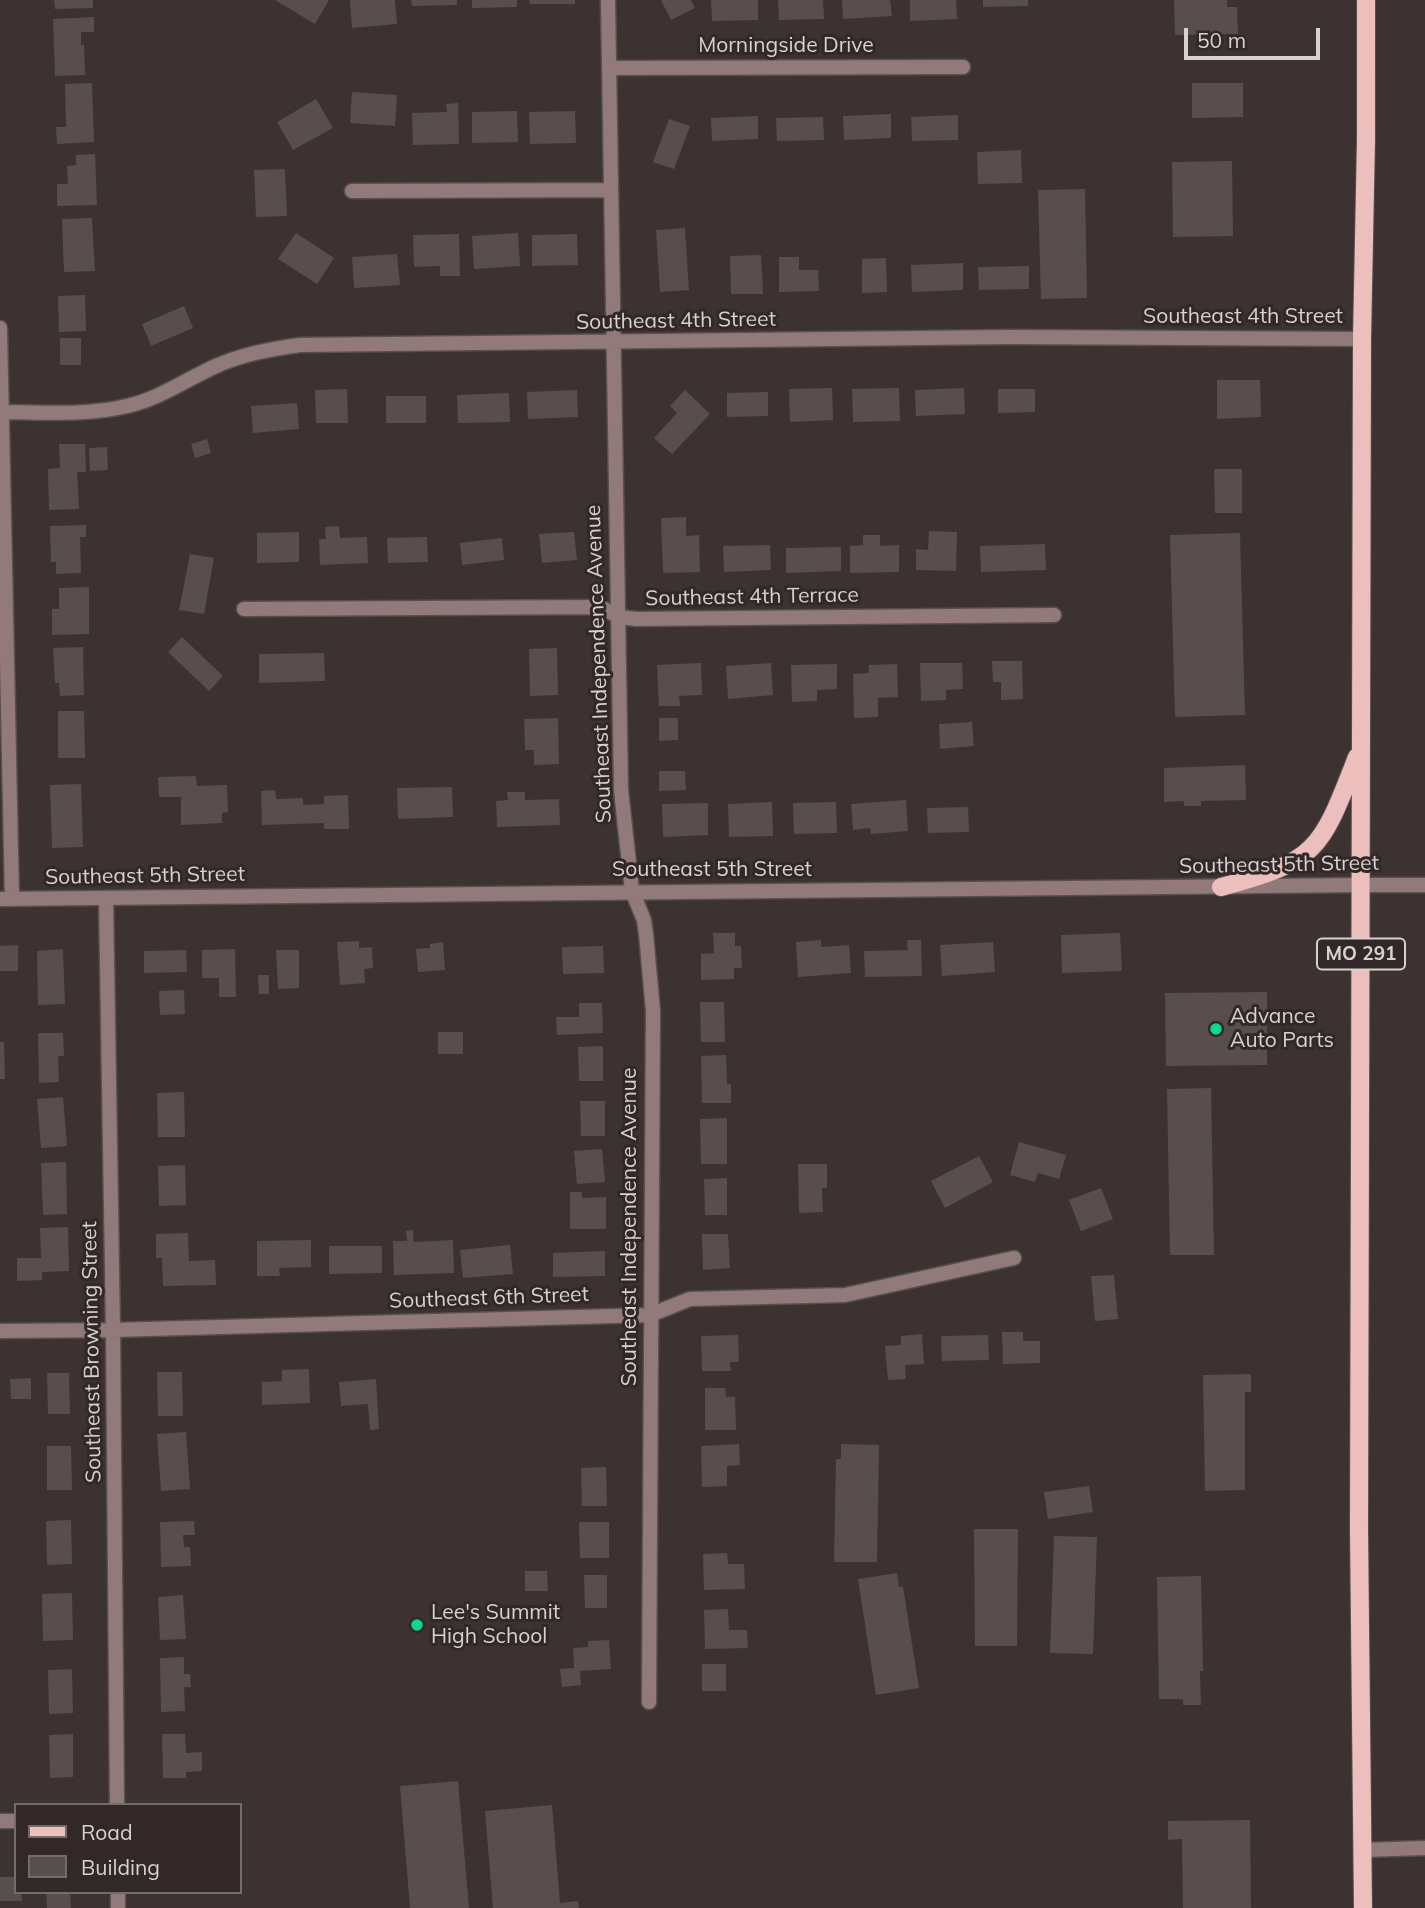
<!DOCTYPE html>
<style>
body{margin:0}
#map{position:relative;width:1425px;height:1908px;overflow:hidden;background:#3c3232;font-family:Mulish,sans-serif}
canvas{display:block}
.legend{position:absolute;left:14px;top:1803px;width:228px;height:91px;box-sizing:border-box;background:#322828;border:2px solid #746c6c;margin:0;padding:9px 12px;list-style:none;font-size:21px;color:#d8d1d1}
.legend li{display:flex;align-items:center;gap:14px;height:35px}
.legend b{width:35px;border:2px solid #746c6c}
.scale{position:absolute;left:1184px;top:28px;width:136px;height:32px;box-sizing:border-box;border:4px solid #d8d1d1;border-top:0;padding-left:9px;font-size:21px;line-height:24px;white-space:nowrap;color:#d8d1d1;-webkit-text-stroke:5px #322828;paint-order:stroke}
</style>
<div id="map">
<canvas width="1425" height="1908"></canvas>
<ul class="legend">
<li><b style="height:9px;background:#ecbebc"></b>Road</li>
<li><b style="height:19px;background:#594e4e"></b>Building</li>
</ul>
<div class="scale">50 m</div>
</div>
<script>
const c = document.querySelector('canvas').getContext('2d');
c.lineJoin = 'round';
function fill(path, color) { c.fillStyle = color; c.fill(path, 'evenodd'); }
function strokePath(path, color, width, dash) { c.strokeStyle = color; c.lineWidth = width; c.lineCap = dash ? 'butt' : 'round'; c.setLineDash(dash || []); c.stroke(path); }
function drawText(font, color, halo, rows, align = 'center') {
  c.font = font + ' Mulish,sans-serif'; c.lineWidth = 6; c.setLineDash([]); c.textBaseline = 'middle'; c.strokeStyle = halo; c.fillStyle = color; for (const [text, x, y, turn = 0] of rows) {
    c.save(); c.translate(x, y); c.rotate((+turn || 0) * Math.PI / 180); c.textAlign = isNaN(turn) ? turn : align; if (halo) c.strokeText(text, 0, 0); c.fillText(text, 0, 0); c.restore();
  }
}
fill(new Path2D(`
 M54,0H93V8L55,9Z
 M275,0H329L315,24Z
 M350,0H395L397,24L352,28Z
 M411,0H457V5L412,6Z
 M472,0H517V7L472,8Z
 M529,0H575V4H530Z
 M661,0H691L695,8L671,20Z
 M711,0H758V20L712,21Z
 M778,0H823L824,19L779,20Z
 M842,0H890L892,16L843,19Z
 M910,0H956L957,19L910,21Z
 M983,0H1028V6L983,7Z
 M1174,0H1227V7H1237L1238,34L1175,35Z
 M94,17V32H81V45H84L85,75L55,76L53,19Z
 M92,83L94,142L57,144L56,127H66L65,84Z
 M1192,83H1243V117L1192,118Z
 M352,92L397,95L395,126L350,123Z
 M316,99L333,128L293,150L277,122Z
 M458,103L459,144L413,145L412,113L447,112L446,104Z
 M517,111L518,142L472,143V112Z
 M575,111L576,143L530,144L529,112Z
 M891,114V138L844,140L843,116Z
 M958,115V140L912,141L911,117Z
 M758,116V139L712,141L711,118Z
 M823,117L824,140L777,141L776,118Z
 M669,119L690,126L674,169L653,162Z
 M1021,150L1022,183L978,184L977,152Z
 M95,154L97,205L57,206V184H68L67,166L76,165V155Z
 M1232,161L1233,236L1173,237L1172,162Z
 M285,169L287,216L256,217L254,170Z
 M1085,189L1087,298L1041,299L1038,190Z
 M92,218L95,271L64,272L62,219Z
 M685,228L689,290L660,292L656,230Z
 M296,233L334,258L317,284L278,259Z
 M518,233L520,266L474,269L472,236Z
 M459,234L460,276H440V266L414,267L413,235Z
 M577,234L578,265L532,266V235Z
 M397,254L400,285L354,288L352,257Z
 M761,255L763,294H731L730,256Z
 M779,257H799V270H818L819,291L779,292Z
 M886,258L887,292L862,293V259Z
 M963,263V290L912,292L911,265Z
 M1029,266V289L979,290L978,267Z
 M85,295L86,331L59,332L58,296Z
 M184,306L193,328L151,346L142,324Z
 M60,338H81V365H60Z
 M1217,380H1260L1261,417L1217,419Z
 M832,388L833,420L790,422L789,389Z
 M899,388L900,421L853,422L852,389Z
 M964,388L965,414L916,416L915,390Z
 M347,389L348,423H316L315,390Z
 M998,389H1035V412L998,413Z
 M577,390L578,417L528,419L527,392Z
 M685,390L710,414L672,454L654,438L677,413L670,406Z
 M768,392V416L727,417V393Z
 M509,393L510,422L458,423L457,395Z
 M386,396H426V423H386Z
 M297,403L299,429L253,433L251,406Z
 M207,439L211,453L195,458L191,444Z
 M59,444H85L86,472H77L79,509L49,510L48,469L60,468Z
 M107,447L108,470L90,471L89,448Z
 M1214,469H1242V513H1215Z
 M686,517V536L699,535L700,572L663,573L661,518Z
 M86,525V537H80L81,573L56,574V562H51L50,526Z
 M339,526L340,538L367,537L368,563L320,565L319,539H326L325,527Z
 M929,531L957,532L956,571L916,570V549L928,550Z
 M299,532V562L257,563V533Z
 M574,532L577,560L542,563L539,534Z
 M1240,533L1245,715L1175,717L1170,535Z
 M863,535H880V546L899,545V572L850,573V546L863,545Z
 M427,537L428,562L388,563L387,538Z
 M502,538L504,560L462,565L460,543Z
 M1045,544L1046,570L981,572L980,546Z
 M770,545L771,570L724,572L723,546Z
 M841,547V571L786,573V548Z
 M190,554L214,558L204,614L179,610Z
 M89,587V634L52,635V609H59V588Z
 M182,637L223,676L209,691L168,652Z
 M83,647L84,695L60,696L59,683H55L53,648Z
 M557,648L558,695L530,696L529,649Z
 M324,653L325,681L259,683V654Z
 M992,661H1022L1023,699L1001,700V682H993Z
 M701,663L702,695L679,696L680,706H659L657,665Z
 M771,663L773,695L728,699L726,666Z
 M920,663H962L963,689L946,690V700L921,701Z
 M837,664V689L817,690V701L792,702L791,665Z
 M897,664L898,697L878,698V717L854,718L853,674L869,673V665Z
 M58,711H84L85,758H58Z
 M558,718L559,764L534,765V750H525L524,719Z
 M659,718H678V740L659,741Z
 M972,722L974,746L940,749L939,724Z
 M1245,765L1246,800L1201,801V806H1184V801L1164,802V768Z
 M659,771H685L686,790L659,791Z
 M196,776L197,786L227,785L228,812L222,813V823L181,825V797H159L158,777Z
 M81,784L83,847L52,848L50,785Z
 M452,787L453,817L398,819L397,788Z
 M275,790L276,799L303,798V805L324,804V796L348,795L349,829H324V823L262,825L261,791Z
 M507,792H525V800L559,799L560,825L497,827L496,801L508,800Z
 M906,800L908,831L871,834L870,828L853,830L851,804Z
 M772,802L773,836L729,837L728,804Z
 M836,802L837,833L794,834L793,803Z
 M708,803V835L663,837L662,804Z
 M968,807L969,832L928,833L927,808Z
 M713,933H735V946H741L742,968H734V979L701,980V954L714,953Z
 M1120,933L1122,971L1062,973L1061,935Z
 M821,940V947L849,945L851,973L798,977L796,942Z
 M907,940H921L922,976L865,977L864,951L908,950Z
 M359,941V948L372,947L373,968L364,969L365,983L340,985L337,942Z
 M443,942L445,970L418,972L416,949L430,948V944Z
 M993,942L995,972L942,976L940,945Z
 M18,945V971H0V946Z
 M603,946L604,973L563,974L562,947Z
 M63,949L65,1004L38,1005L37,951Z
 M235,949L236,997H219V978H202V950Z
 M186,950L187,972L144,973V951Z
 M276,950H299V988L278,989Z
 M258,975H269V994H259Z
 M184,990L185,1014L160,1015L159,991Z
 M1267,992V1065L1166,1066L1165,993Z
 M700,1002H724L725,1042H701Z
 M579,1003H602L603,1033L557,1035L556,1017H579Z
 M438,1032H463V1054H438Z
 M38,1033H63L64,1056H58L59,1082L39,1083Z
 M0,1042H4L5,1079H0Z
 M603,1046V1081H579L578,1047Z
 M726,1055L727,1084H731V1103H702L701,1056Z
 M1211,1088L1214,1255H1170L1167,1089Z
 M184,1092L185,1137H158L157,1093Z
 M63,1097L67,1146L41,1148L37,1099Z
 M580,1101H605V1136H581Z
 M727,1118V1164H701L700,1119Z
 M1019,1142L1066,1155L1059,1179L1038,1173L1035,1182L1010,1175Z
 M602,1149L605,1182L577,1184L574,1151Z
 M979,1156L993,1182L945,1208L931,1181Z
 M66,1162L67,1214L43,1215L41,1163Z
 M798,1164H827V1188H822L823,1212L799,1213Z
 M185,1165L186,1205L159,1206L158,1166Z
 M727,1178V1215H705L704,1179Z
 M1101,1188L1113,1219L1081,1231L1069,1200Z
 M570,1192H582V1198L606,1197V1229H570Z
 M68,1227L69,1271L42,1272V1280L17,1281V1258H41L40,1228Z
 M413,1230L414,1242L453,1240L454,1273L394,1275L393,1241H407L406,1231Z
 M188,1233L189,1261L215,1260L216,1285L163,1286L162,1258H156V1234Z
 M702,1234H728L730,1268L703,1270Z
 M311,1240V1267L279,1268L280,1276H257V1241Z
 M510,1245L513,1274L463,1278L460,1250Z
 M329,1246H382V1273L329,1274Z
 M605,1251V1276L553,1277V1253Z
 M1114,1275L1118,1319L1095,1321L1091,1276Z
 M1002,1332H1023V1341H1040V1363L1003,1364Z
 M922,1334L924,1364L905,1365L906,1379L888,1380L885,1346L901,1345V1336Z
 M738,1335L739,1362H730L731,1371H702L701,1336Z
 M988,1335L989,1360L942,1361L941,1336Z
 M309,1369L310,1403L262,1405V1382L282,1381V1370Z
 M157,1372H182L183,1416H158Z
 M47,1373H69L70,1414H48Z
 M1251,1374V1392H1245V1490L1205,1491L1203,1375Z
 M31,1378V1399H11L10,1379Z
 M376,1379L379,1429L370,1430L368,1404L341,1406L339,1382Z
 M705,1388H725L726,1397H735L736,1430H705Z
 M186,1432L190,1489L161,1491L157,1434Z
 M739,1444L740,1465L727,1466V1486L702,1487L701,1446Z
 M841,1444L879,1445L877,1562H834L836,1459H841Z
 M47,1446H71L72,1490H47Z
 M606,1467L607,1506H582L581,1468Z
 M1089,1486L1093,1512L1048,1519L1044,1492Z
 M71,1520L72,1564L47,1565L46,1521Z
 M194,1521L195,1535H183L184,1547H190L191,1566L161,1567L160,1522Z
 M579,1522H609V1558H580Z
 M974,1529H1018L1017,1646H975Z
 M1054,1536L1097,1537L1093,1654L1050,1653Z
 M727,1553L728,1564H744L745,1589L704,1590L703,1554Z
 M525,1571H547L548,1591H525Z
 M897,1573L899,1587H903L919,1688L876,1695L858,1579Z
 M584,1575H607V1608H585Z
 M1201,1576L1203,1671H1200L1201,1705H1183V1699H1159L1157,1577Z
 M72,1593L73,1640L43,1641L42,1594Z
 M183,1595L186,1639L160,1640L158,1597Z
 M728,1609L729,1630H747L748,1648L705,1649L704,1610Z
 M609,1640L611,1669L580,1671L581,1685L562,1687L560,1669L574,1668L573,1648L588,1647V1641Z
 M184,1657V1674H190L191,1687H184L185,1711L161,1712L160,1658Z
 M702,1664H726V1691H702Z
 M72,1669L73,1713L49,1714L48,1670Z
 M73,1734V1777L50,1778L49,1735Z
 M162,1734H185L186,1753L202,1752V1771L186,1772V1778H163Z
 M458,1781L469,1908H410L400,1786Z
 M552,1805L560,1903L578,1901L579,1908H493L485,1811Z
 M1250,1820L1251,1908H1183L1182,1839L1168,1840V1821Z
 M0,1877H16V1892H21L22,1901H0Z
 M46,1892H70L71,1908H47Z`), '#594e4e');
const minor = new Path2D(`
 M608,0L621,790L632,891L644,920L646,934L653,1011L649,1702
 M610,68L963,67
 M352,191L611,190
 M0,328L12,899
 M3,412C43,412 87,416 127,406C159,399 187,379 216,366C243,354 271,349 300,345L1010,337L1362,339
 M244,609L600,607L620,617L636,619L1054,615
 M1361,885H1425
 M106,898L113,1330L117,1805
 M0,1331L113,1330L650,1315L690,1299L845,1295L1014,1258
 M0,1821H16
 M1363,1850L1425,1848
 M118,1892V1908`);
const tertiary = new Path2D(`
 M0,899L1361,885`);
const primary = new Path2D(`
 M1221,887C1319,861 1321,849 1357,757
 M1363,1908L1359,1529L1362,339L1366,139V0`);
strokePath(minor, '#584f4f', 17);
strokePath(tertiary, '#584f4f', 17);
strokePath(primary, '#584f4f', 20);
strokePath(minor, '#917a79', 14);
strokePath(tertiary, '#917a79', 14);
strokePath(primary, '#ecbebc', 18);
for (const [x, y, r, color] of [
 [1216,1029,7,"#0ad98b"],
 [417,1625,7,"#0ad98b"]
]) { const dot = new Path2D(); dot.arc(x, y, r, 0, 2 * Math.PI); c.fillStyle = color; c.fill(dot); strokePath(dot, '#322828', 2.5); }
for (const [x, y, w] of [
 [1361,954,88]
]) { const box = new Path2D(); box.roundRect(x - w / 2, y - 15.5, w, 31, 5); c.fillStyle = '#322828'; c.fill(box); strokePath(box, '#d8d1d1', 2); }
drawText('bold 19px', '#d8d1d1', null, [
 ["MO 291",1361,954]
]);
drawText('21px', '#d8d1d1', '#322828', [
 ["Morningside Drive",786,46],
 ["Southeast 4th Street",1243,317],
 ["Southeast 4th Street",676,321,-1],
 ["Southeast 4th Terrace",752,597,-1],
 ["Southeast Independence Avenue",599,664,-92],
 ["Southeast 5th Street",1279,865,-1],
 ["Southeast 5th Street",712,870],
 ["Southeast 5th Street",145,876,-1],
 ["Southeast Independence Avenue",630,1227,-90],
 ["Southeast 6th Street",489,1298,-2],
 ["Southeast Browning Street",92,1352,-91]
]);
drawText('21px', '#d8d1d1', '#322828', [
 ["Advance",1230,1017],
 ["Auto Parts",1230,1041],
 ["Lee's Summit",431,1613],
 ["High School",431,1637]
], 'left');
</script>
